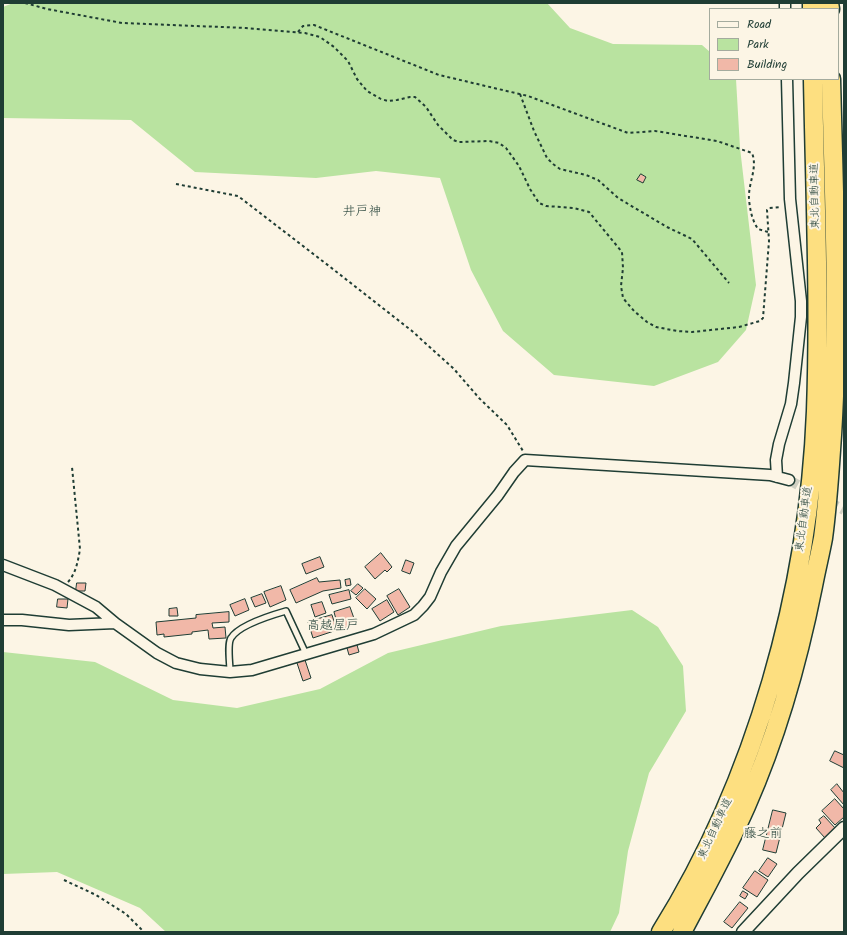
<!DOCTYPE html>
<meta charset="utf-8">
<style>
body{margin:0}
#map{position:relative;width:847px;height:935px;overflow:hidden;background:#fcf5e5;font-family:Kalam,sans-serif}
canvas{display:block}
.frame{position:absolute;inset:0;border:4px solid #1f3d34;pointer-events:none}
.legend{position:absolute;left:709px;top:8px;width:130px;height:72px;box-sizing:border-box;background:#fcf5e5;border:1px solid #a4ab9e;margin:0;padding:5px 7px;list-style:none;font-size:12px;color:#1f3d34}
.legend li{display:flex;align-items:center;gap:8px;height:20px}
.legend b{width:20px;border:1px solid #a4ab9e}
</style>
<div id="map">
<canvas width="847" height="935"></canvas>
<div class="frame"></div>
<ul class="legend">
<li><b style="height:5px;background:#fcf5e5"></b>Road</li>
<li><b style="height:11px;background:#b9e3a0"></b>Park</li>
<li><b style="height:11px;background:#f1b8a8"></b>Building</li>
</ul>
</div>
<script>
const c = document.querySelector('canvas').getContext('2d');
c.lineJoin = 'round';
function fill(path, color) { c.fillStyle = color; c.fill(path, 'evenodd'); }
function strokePath(path, color, width, dash) { c.strokeStyle = color; c.lineWidth = width; c.lineCap = dash ? 'butt' : 'round'; c.setLineDash(dash || []); c.stroke(path); }
function drawText(font, color, halo, rows, align = 'center') {
  c.font = font + ' Kalam,"Klee One",sans-serif'; c.lineWidth = 4; c.setLineDash([]); c.textBaseline = 'middle'; c.strokeStyle = halo; c.fillStyle = color; for (const [text, x, y, turn = 0] of rows) {
    c.save(); c.translate(x, y); c.rotate((+turn || 0) * Math.PI / 180); c.textAlign = isNaN(turn) ? turn : align; if (halo) c.strokeText(text, 0, 0); c.fillText(text, 0, 0); c.restore();
  }
}
fill(new Path2D(`
 M13,3H547L570,28L613,44L702,45L710,52V79H736L740,148L756,285L746,330L718,362L654,386L554,375L503,331L471,270L440,178L376,171L316,178L195,172L131,120L3,118V7Z
 M632,610L658,627L683,666L686,711L649,773L628,851L619,913L610,932H166L140,908L57,872L3,874V652L95,662L173,700L237,708L320,689L388,653L501,626Z`), '#b9e3a0');
const building = new Path2D(`
 M641,174L646,177L643,183L637,180Z
 M381,553L392,567L387,572L385,570L375,579L365,567Z
 M320,557L324,567L306,574L302,564Z
 M406,560L414,563L410,574L402,571Z
 M317,578L319,582L340,580L341,588L323,591L296,603L290,590Z
 M350,579L351,585L346,586L345,580Z
 M77,583H86L85,591H76Z
 M358,584L363,588L356,595L351,591Z
 M281,586L286,600L270,607L264,592Z
 M365,589L376,599L367,609L356,598Z
 M399,589L410,607L398,615L387,596Z
 M349,590L351,599L332,604L329,595Z
 M262,594L266,603L255,607L251,598Z
 M58,599H68L67,608L57,607Z
 M245,599L249,610L235,616L230,605Z
 M387,600L394,612L380,621L372,609Z
 M322,602L326,613L315,617L311,605Z
 M350,607L356,624L339,630L334,612Z
 M177,608L178,616H169V609Z
 M229,612V622L212,623L213,628L225,627L226,638L209,639L208,630L192,632V634L164,637V634L157,635L156,622L196,618V615Z
 M332,615L337,630L313,638L308,622Z
 M357,645L359,652L349,655L347,648Z
 M305,660L311,678L303,681L297,663Z
 M835,751L844,755V768L830,761Z
 M837,784L844,793V805L831,790Z
 M835,799L844,809V817L835,825L822,811Z
 M773,810L786,813L776,853L763,850Z
 M824,816L836,829L825,838L816,828L821,823L819,820Z
 M768,858L777,864L768,877L759,871Z
 M755,871L768,880L757,897L743,888Z
 M743,891L748,894L745,899L740,896Z
 M740,902L748,908L732,928L724,922Z`);
fill(building, '#f1b8a8');
strokePath(building, '#1f3d34', 1);
strokePath(new Path2D(`
 M789,480L844,510`), '#d0d0c2', 10, [10, 5]);
const service = new Path2D(`
 M230,672C230,663 227,644 231,638C239,625 272,615 286,611L306,654`);
const minor = new Path2D(`
 M785,3V9
 M777,477L776,460L779,444L791,404L794,383L801,317V301L790,199L787,79
 M3,565L55,585L96,607L115,623
 M3,620H22L69,625L115,623L157,653L176,663L200,669L230,672L252,670L374,634L414,615L423,606L430,597L441,572L456,546L498,495L514,472L525,460L770,475L789,480`);
const tertiary = new Path2D(`
 M743,932L798,873L844,828`);
const motorway = new Path2D(`
 M812,3V9
 M829,3L830,9
 M661,932C756,780 809,590 816,411C820,301 815,190 813,79
 M682,932C704,890 727,849 746,806C777,736 798,661 813,586C816,570 820,554 823,538C827,509 829,480 831,450C840,327 834,203 831,79`);
strokePath(service, '#1f3d34', 8);
strokePath(minor, '#1f3d34', 13);
strokePath(tertiary, '#1f3d34', 15);
strokePath(motorway, '#1f3d34', 21);
strokePath(new Path2D(`
 M25,3L47,9L122,23L246,28L305,33L320,37L334,47L348,61L357,79L367,91L381,99L388,101L397,100L410,97H415L426,107L438,125L453,140L459,142L489,141L499,143L506,148L519,166L530,189L539,203L546,206L574,208L589,212L622,252L623,268L621,286L623,298L634,311L647,322L656,327L677,331L692,332L739,327L760,321L763,318L769,241L767,210L769,208L781,207
 M298,32L303,26L314,25L439,75L528,96L628,133L655,131L717,141L752,153C758,168 748,183 749,199C750,210 752,220 758,229L768,232
 M520,94L534,131L547,158L553,164L560,169L586,175L598,180L618,198L667,227L692,239L729,283
 M176,184L238,196L329,266L412,331L454,369L479,398L507,425L523,451
 M68,582C76,573 78,561 80,549L72,467
 M64,880L96,895L126,914L144,932`), '#1f3d34', 2, [3, 3]);
strokePath(service, '#fcf5e5', 5);
strokePath(minor, '#fcf5e5', 10);
strokePath(tertiary, '#fcf5e5', 12);
strokePath(motorway, '#fddf80', 18);
drawText('11px', '#1f3d34', '#fcf5e5', [
 ["東北自動車道",816,196,-91],
 ["東北自動車道",805,519,-82],
 ["東北自動車道",716,829,-65]
]);
drawText('13px', '#1f3d34', '#fcf5e5', [
 ["井戸神",362,213],
 ["高越屋戸",333,627],
 ["藤之前",763,835]
]);
</script>
